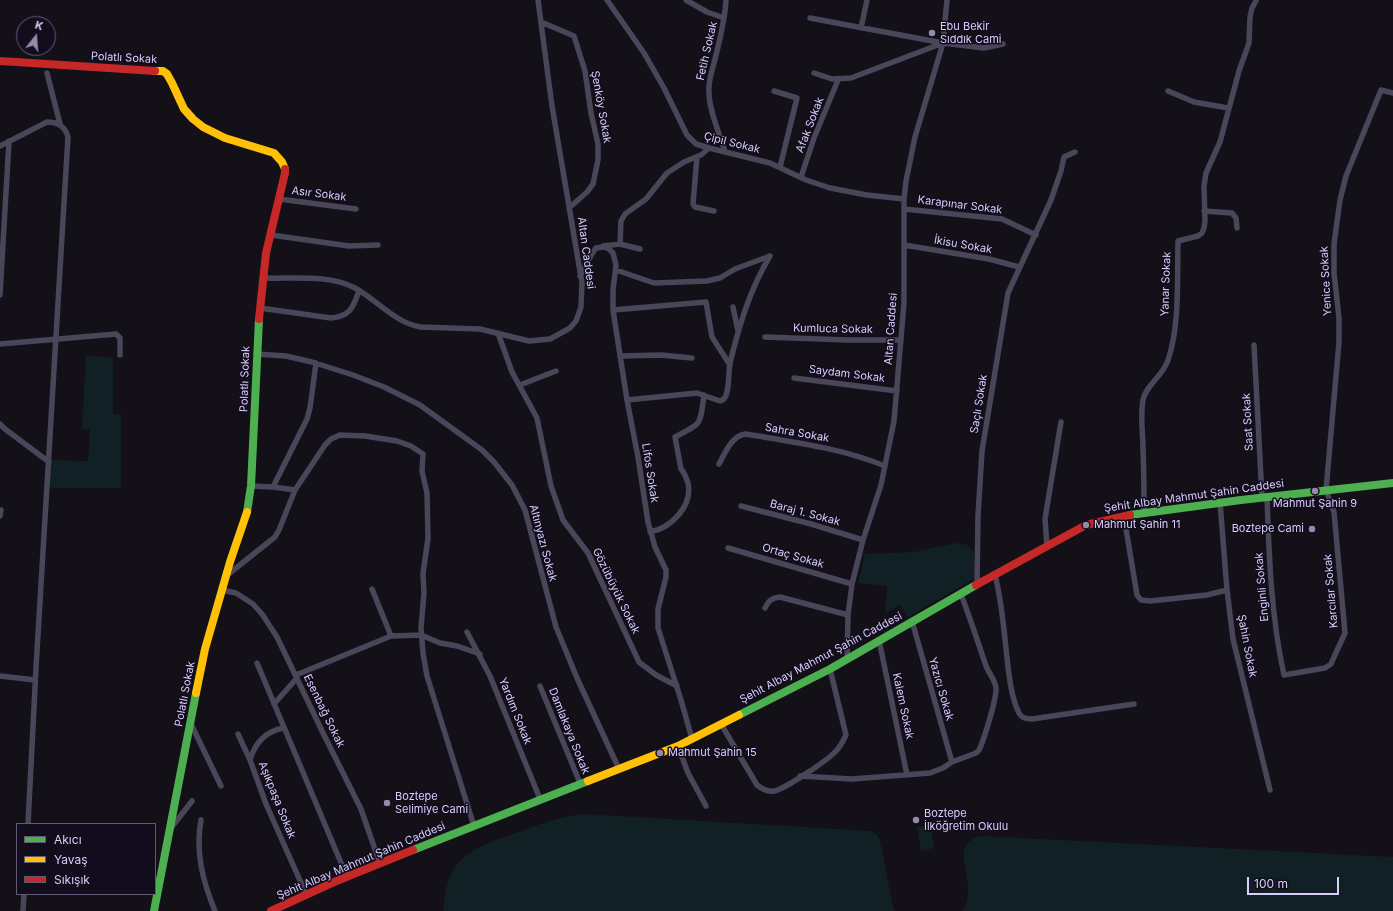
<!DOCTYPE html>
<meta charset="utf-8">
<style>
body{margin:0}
#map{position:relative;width:1393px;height:911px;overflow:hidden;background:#131018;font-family:Inter,sans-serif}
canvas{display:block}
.legend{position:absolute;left:16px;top:823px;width:140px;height:72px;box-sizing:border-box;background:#120d1c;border:1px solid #625a75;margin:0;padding:5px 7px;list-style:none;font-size:12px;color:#dacdfb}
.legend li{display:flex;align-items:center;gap:8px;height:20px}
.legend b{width:20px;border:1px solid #625a75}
.north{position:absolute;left:16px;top:16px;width:40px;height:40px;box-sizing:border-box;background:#120d1c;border:1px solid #625a75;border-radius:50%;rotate:17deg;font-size:11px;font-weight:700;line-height:16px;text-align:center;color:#dacdfb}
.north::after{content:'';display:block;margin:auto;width:14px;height:18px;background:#948bac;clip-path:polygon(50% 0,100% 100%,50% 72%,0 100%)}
.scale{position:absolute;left:1247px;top:877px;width:92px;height:18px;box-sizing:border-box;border:2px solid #dacdfb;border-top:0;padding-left:5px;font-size:12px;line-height:14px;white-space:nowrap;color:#dacdfb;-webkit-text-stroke:3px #120d1c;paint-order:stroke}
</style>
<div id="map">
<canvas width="1393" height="911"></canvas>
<ul class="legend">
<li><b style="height:5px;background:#4caf50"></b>Akıcı</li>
<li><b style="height:5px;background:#ffc107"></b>Yavaş</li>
<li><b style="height:5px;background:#c62828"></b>Sıkışık</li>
</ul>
<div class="north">K</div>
<div class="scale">100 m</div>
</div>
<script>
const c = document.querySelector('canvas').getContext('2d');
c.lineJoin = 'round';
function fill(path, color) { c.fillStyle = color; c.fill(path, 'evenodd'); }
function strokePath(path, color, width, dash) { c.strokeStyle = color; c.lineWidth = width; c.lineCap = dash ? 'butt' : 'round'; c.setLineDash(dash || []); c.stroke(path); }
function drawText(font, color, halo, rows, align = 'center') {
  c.font = font + ' Inter,sans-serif'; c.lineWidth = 3; c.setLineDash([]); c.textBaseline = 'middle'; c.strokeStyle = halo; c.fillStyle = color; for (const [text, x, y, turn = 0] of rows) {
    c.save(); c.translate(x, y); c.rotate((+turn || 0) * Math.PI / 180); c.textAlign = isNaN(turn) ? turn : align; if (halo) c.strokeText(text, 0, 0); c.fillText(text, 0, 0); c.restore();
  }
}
fill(new Path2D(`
 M86,355L113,358V414H121V488H47L49,460L88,461L90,430L82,428Z
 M956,543L968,545L974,553V577L972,580L908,617L900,605L885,613L887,586L858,583L865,554L914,552Z
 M584,814L871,831L877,835L880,840L892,902L895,911H443C445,897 446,879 455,867C471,846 498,839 522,831C542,823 562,816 584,814Z
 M930,825L934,848L921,851L917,827Z
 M982,836L1393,857V911H962C974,897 965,871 963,854C965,843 971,838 982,836Z`), '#112024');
strokePath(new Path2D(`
 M607,0L644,53L664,88L687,135L696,144L709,148L770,163L806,180L830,188L867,195L904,199
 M686,0L707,12L724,18
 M810,18L943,43L984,48L1003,44
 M541,22L574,36L585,71L591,113L598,144V160L593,184L587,192L569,208
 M861,28L867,0
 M47,73L60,124
 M814,73L832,79L851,78L943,43
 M774,91L797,98L780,167
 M1168,91L1194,102L1228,108
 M0,146L47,122C58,122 65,126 68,137L36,668L28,824
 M725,152C720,134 709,111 709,93C708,83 711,73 714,63C719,43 725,21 726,0
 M697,157L693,204L695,207L714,211
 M801,177L814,138L838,80
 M279,199L356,209
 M904,209L1002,219L1036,235
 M1204,211L1232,213L1236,218L1237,228
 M271,235L349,246L378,245
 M620,244L621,221L625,214L646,199L667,173L684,162L701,155L709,148
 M904,245L989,259L1019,267
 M603,246L620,244L640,249
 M616,270L654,283L707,281L720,278L735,269L770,256
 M580,276L593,252L596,248L604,247L609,249L613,253L616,265L613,290V310L627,400L638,457L648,522L655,547L666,570V577L658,609V628L681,700L692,739
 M264,278C292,279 329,274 355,288C377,300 394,322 420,327L480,329L529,341L550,339L570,328L576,321L581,307L582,283L552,106L538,0
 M0,295L9,141
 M733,307L738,331
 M260,308L331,318C351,316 353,307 359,291
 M613,310L706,302L712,337L730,365
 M498,333L512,372L537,418L551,486L563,520L588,553L639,662L656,675L677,686
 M765,337L847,340H901
 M0,344L116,334L120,338V355
 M1254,345L1262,497
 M257,354L286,356L312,362L353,375L384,387L420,405L482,450L494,462L512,485L525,510L556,627L577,678L619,769
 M620,356L661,355L692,358
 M794,378L897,391
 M520,385L556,371
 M627,400L697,393L720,401L724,399C730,391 728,373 730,363C739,326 750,289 770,256
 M0,424L5,429L49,462
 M719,464C725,453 732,435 746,434C793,442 841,448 885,466
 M251,486L273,487L295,490
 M273,487L307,419L310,408L316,363
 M1267,496C1269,556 1271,616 1284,675L1325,668L1331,664L1334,657L1345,633L1334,512L1326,490L1339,342V318L1334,273V244L1340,200L1346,176L1381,90L1393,93
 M1220,502L1227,590L1233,639L1270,790
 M741,506L811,524L863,540
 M0,510H1L0,516
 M1144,513C1144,492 1144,470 1143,449C1143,433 1140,417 1143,400C1146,385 1163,376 1168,360C1180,326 1177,277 1178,241L1198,236L1202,233L1204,228L1205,221L1204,186L1206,173L1220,142L1239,71L1249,43L1250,17L1252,8L1256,1
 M1124,517L1137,595L1141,600L1150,601L1207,595L1227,590
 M650,532C671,528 693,506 688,483C686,478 685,473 681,469L675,437C702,423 700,426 704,395
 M1047,546L1045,519L1061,422
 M728,548L852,584
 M995,575C1002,602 1004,630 1007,658C1009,675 1011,697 1019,713C1021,718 1026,719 1032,719L1134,704
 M226,576L275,537L279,530L295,490L325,445L331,439L340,435L365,436L397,441L411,446L423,454L422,471L427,493L428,538L423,574L424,593L421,628L423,653L427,676L474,826
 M977,584L978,516L982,451L1008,293L1051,200L1061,171L1064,157L1075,152
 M372,589L391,636
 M222,590L236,593L253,604L262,614L277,637L323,733L361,809L380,864
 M765,608C769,600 772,598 780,597L848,615
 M912,621L952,762
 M467,632L490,676L540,799
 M879,640L907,775
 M847,659L848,615L852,584L863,540L881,485L894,421L904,303V199L906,181L915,137L943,43L947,0
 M257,663L347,877
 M296,675L391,636L421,635L440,643L457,646L480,654
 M0,676L35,680
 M540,686L580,783
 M274,704L297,678
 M191,724L221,786
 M721,724L757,785C762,789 768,792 774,791C785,789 828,760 836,751C841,746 843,741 846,735L830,669
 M284,728C266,731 255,743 250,760L266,804L306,894
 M238,734L250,760
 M678,746L688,773L706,806
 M800,776L852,779L930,773L943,768L952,762L976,753L979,750C984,740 997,697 996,688C995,679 989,674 986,666C978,642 970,618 961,594
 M201,820C195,852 203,882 215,911
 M171,828L192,801
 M23,911L24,894`), '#494659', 5.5);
strokePath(new Path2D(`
 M247,512L251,486L259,319
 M1130,515L1241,500L1393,483
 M739,715L830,669L976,585
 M413,850L588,781
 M154,911L196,693`), '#4caf50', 8);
strokePath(new Path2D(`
 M155,71H163L167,74L172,83L184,109L193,119L203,127L225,138L274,153L282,162L285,169
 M196,693L205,649L230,562L247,512
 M588,781L678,746L739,715`), '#ffc107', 8);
strokePath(new Path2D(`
 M0,61L155,71
 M259,319L266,253L285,173V169
 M976,585L1086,525L1130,515
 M271,911L334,882L413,850`), '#c62828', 8);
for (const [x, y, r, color] of [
 [932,33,4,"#948bac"],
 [1315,491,4,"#948bac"],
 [1086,525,4,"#948bac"],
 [1312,529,4,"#948bac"],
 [660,753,4,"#948bac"],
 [387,803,4,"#948bac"],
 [916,820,4,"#948bac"]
]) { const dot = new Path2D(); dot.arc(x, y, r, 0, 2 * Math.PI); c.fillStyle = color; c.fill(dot); strokePath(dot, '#120d1c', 1.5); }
drawText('11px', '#dacdfb', '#120d1c', [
 ["Ebu Bekir",940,27],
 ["Sıddık Cami",940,40],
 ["Mahmut Şahin 9",1315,504,"center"],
 ["Mahmut Şahin 11",1094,525],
 ["Boztepe Cami",1304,529,"right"],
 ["Mahmut Şahin 15",668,753],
 ["Boztepe",395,797],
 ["Selimiye Cami",395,810],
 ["Boztepe",924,814],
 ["İlköğretim Okulu",924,827]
], 'left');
drawText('11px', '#dacdfb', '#120d1c', [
 ["Fetih Sokak",707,51,-77],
 ["Polatlı Sokak",124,58,3],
 ["Şenköy Sokak",601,107,80],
 ["Afak Sokak",810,125,-69],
 ["Çipil Sokak",732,143,14],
 ["Asır Sokak",319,194,7],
 ["Karapınar Sokak",960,205,7],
 ["İkisu Sokak",963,245,10],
 ["Altan Caddesi",586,253,82],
 ["Yenice Sokak",1326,281,-93],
 ["Yanar Sokak",1166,284,-88],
 ["Kumluca Sokak",833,329,1],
 ["Altan Caddesi",891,329,-86],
 ["Saydam Sokak",847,374,7],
 ["Polatlı Sokak",245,379,-88],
 ["Saçlı Sokak",979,404,-81],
 ["Saat Sokak",1248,422,-93],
 ["Sahra Sokak",797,433,10],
 ["Lifos Sokak",650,473,81],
 ["Şehit Albay Mahmut Şahin Caddesi",1194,496,-8],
 ["Baraj 1. Sokak",805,513,15],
 ["Altınyazı Sokak",543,543,75],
 ["Ortaç Sokak",793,556,16],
 ["Enginli Sokak",1262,587,-95],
 ["Gözübüyük Sokak",616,591,64],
 ["Karcılar Sokak",1331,591,-95],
 ["Şahin Sokak",1247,646,79],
 ["Şehit Albay Mahmut Şahin Caddesi",821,658,-28],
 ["Yazıcı Sokak",941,689,74],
 ["Polatlı Sokak",185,694,-79],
 ["Kalem Sokak",903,706,78],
 ["Esenbağ Sokak",324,711,64],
 ["Yardım Sokak",515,711,68],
 ["Damlakaya Sokak",569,731,68],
 ["Aşıkpaşa Sokak",277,800,68],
 ["Şehit Albay Mahmut Şahin Caddesi",361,861,-23]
]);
</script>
